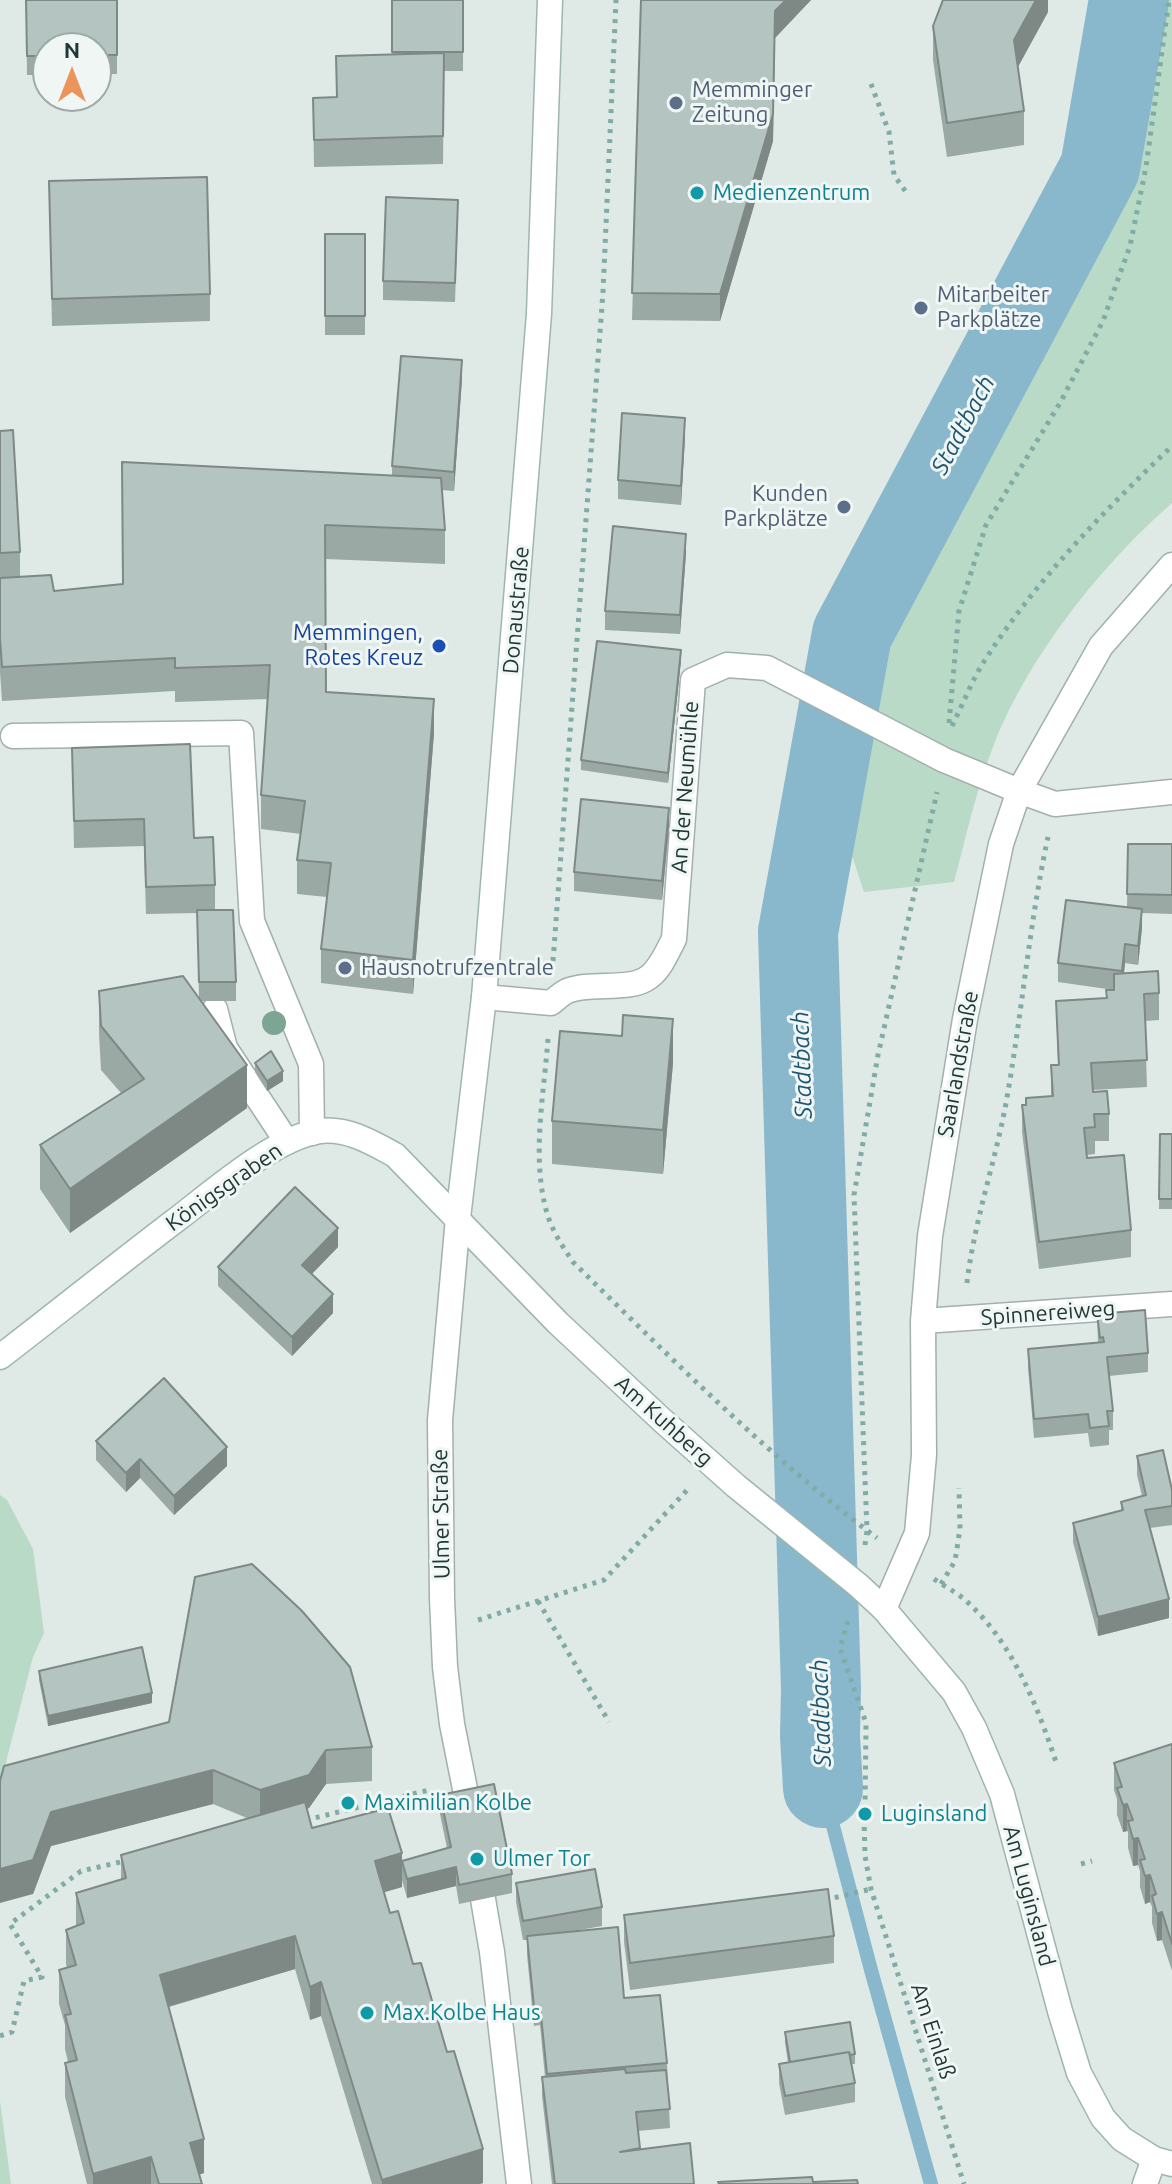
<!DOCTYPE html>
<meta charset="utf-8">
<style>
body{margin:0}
#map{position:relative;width:1172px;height:2184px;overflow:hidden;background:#dfe9e6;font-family:Ubuntu,sans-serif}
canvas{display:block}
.north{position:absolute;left:32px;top:32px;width:80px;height:80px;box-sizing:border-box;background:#eff6f4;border:2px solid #9daaa8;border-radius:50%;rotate:0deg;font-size:22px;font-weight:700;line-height:32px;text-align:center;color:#213836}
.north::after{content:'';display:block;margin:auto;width:28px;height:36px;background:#eb945c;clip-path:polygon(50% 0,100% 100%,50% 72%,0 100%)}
</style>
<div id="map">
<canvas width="1172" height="2184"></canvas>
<div class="north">N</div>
</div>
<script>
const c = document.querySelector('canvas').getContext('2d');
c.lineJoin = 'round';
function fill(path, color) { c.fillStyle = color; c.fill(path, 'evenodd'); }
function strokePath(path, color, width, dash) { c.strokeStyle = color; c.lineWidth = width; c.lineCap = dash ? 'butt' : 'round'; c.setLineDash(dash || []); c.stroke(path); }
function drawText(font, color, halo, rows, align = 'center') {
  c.font = font + ' Ubuntu,sans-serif'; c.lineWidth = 6; c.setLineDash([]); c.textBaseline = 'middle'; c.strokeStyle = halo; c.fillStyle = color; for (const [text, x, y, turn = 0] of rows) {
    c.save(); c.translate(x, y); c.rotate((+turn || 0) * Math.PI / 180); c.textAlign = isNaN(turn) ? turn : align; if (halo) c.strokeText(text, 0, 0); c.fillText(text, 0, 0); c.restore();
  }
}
fill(new Path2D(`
 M1145,0H1172V503C1101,565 1027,658 993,747C976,790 966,837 954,882L864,892L834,801L874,660L905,578L1050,309L1100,223L1119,171Z
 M0,1495L7,1500L33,1549L44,1633L33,1657L7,1758L0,1803Z
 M0,2101L11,2184H0Z`), '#b8dac6');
strokePath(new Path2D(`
 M823,1788L871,1970L931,2184`), '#89b8cc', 14);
strokePath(new Path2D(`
 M823,1788L820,1736L821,1689L798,932L852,634L1100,168L1129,0`), '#89b8cc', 80);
const lane = new Path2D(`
 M13,736L241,733L252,921L311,1064L312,1133
 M1019,791L1055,804L1172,792
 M215,1009L225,1048L287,1142`);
const street = new Path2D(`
 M484,997L551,1003C556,999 561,994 567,991C591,981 630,992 649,977C661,968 667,952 674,939L693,680L727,665L767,668L944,760L1019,791
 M458,1218L440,1420L442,1598L445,1667L452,1724L469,1809
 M923,1321L1172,1304
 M884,1609L917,1533L924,1455L923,1321L930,1236L965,1019L1001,844L1019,791L1101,646L1172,565
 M483,1899L492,1952L519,2184
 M1145,2184L1154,2159`);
const secondary = new Path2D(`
 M458,1218L484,997L539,314L550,0
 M0,1357C60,1311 119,1263 180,1217C215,1190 276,1137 320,1131C348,1128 371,1142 395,1155L558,1323L663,1421L736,1486L858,1585L884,1609L954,1692L974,1728L1002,1794L1060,2011L1079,2073L1103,2118L1122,2139L1154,2159L1172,2164`);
strokePath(lane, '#a2b0ae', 27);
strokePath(street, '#a2b0ae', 27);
strokePath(secondary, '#9fb5b0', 27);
strokePath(new Path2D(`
 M871,84L889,132L894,175L906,192
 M949,723L959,611L986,525L1060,403L1103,321L1130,246L1146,167L1169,0
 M952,726C963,704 972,680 985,660C1036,580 1104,511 1172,446
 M553,961L603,292L616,0
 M548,1039C544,1094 531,1158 547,1213C552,1231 563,1247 573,1262C670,1357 768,1456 877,1538
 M967,1283C974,1222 995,1163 1006,1103C1022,1014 1029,925 1048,837
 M865,1545L867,1531L854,1195L878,1055L937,792
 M934,1579C944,1586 956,1592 965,1600C1012,1641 1037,1705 1056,1762
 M941,1584L955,1561L960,1529L959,1488
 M538,1601L609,1722
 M478,1620L604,1580L689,1488
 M848,1621L840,1648L866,1723L865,1812
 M864,1817L865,1856L871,1889L964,2184
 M306,1820L429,1790
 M1081,1864L1092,1861
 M825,1900L871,1889
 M0,2036L12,2032L24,1981L42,1977L10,1924L81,1871L125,1861`), '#81aca5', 5, [4, 6]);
strokePath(lane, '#fff', 24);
strokePath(street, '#fff', 24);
strokePath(secondary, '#fff', 24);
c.fillStyle = '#7da594';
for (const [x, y] of [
 [274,1023]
]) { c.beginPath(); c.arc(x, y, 12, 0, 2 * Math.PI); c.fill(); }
fill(new Path2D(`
 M26,0H117V74H96V48H48V75H27Z
 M392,0H463V71H444L443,164L314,167L313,98L336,97V56L392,54Z
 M641,0H811L775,38L773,141L720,321L632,320Z
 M1048,0V12L1018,67L1024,111V145L947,157L933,60V26Z
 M49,181L210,294V321L52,326Z
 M458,219L455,302L383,300V281Z
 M325,234H365V335H325Z
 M462,379L454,491L441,490L445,530V564L326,559V692L434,733L413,994L321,983V949L327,897L297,894V860L301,834L261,829V795L268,699L175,702V691L2,701L0,672V431L20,552V577L54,591L123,584L392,475V466Z
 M685,437L681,505L618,499V480Z
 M686,553L680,634L605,630V611Z
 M681,660L668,783L581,770V760Z
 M72,748L194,838L215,885V910L236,982V1001H201L247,1108L70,1233L40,1189V1145L121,1093L101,1070L99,1034V991L199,998L197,913L146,914L144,846L74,848Z
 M669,827L662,900L574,891V872Z
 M1128,844H1172V914L1142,913V928L1138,965L1125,963L1124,973L1159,993V1020L1145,1021L1147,1087L1093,1090L1109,1114V1141H1095V1154L1087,1155V1158L1131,1230V1257L1039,1269L1022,1132V1105H1026L1051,1096V1065H1058L1056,1001L1106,998L1114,990L1058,982V963L1127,907Z
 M255,1063L283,1081L267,1091L255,1072Z
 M673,1063L663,1174L552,1164V1121Z
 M1160,1134H1172V1209H1159Z
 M338,1247L312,1274L333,1313L292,1356L218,1286V1267Z
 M1097,1314L1148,1353V1372L1109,1376L1113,1411V1430H1109V1445L1090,1447L1088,1433L1034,1438L1028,1368V1349L1098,1342Z
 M96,1441L227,1466L174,1515L140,1478L126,1492L96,1460Z
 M1137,1456L1172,1490V1525L1150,1528L1169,1618L1098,1636L1073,1542V1523L1121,1511V1502L1142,1496L1137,1475Z
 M39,1671L152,1703L48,1726L39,1680Z
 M169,1722L372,1747V1781L326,1784L309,1808L307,1809L312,1828L402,1887L384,1892L390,1913L413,1964L483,2183L480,2184H372L321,2016L310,2020L295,1969L169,2007L204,2173L199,2175L202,2184H87L65,2097V2063L68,2062L65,2049V2025L59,2004V1970L67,1968L66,1964V1930L76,1926V1893L121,1880V1855L247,1818L213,1804L51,1846L33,1894L0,1781Z
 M1172,1744V1971L1162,1940L1157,1941L1152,1923V1907L1150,1902L1145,1904L1140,1887V1871L1138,1865L1133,1866L1128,1848V1832L1127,1831L1123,1832L1117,1815V1799L1114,1790V1763Z
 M440,1795L512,1874V1893L459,1904L456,1886L407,1898L402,1880V1861L447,1848L440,1814Z
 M516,1883L602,1907V1926L568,1932L624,1998L667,2063L670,2128L638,2131L640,2149L694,2184H552L542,2096V2077H545L540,2025L534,2026L527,1955V1940H523L516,1902Z
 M624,1915L834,1936V1963L630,1990L624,1942Z
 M785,2032L855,2054V2064H852L855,2083V2102L785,2115L779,2083V2064L788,2063L785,2042Z`), '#9ba9a5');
fill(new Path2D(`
 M786,0H811L775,38L773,141L720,321V294L775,11Z
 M1036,0H1048V12L1014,74V40Z
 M462,360V379L454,491V472Z
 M685,418V437L681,505V486Z
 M686,534V553L680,634V615Z
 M681,650V660L668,783V773Z
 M434,699V733L413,994V960Z
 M669,808V827L662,900V881Z
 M1142,909V928L1138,965V946Z
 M1125,944V963L1122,990V971Z
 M673,1019V1063L663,1174V1130Z
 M247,1065V1108L70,1233V1189Z
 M283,1071V1081L267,1091V1081Z
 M338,1228V1247L302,1284V1265Z
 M333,1294V1313L292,1356V1337Z
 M227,1447V1466L174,1515V1496Z
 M140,1459V1478L126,1492V1473Z
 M1169,1599V1618L1098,1636V1617Z
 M152,1693V1703L48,1726V1716Z
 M326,1750V1784L309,1808L260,1823V1790Z
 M213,1770V1804L51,1846L33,1894L0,1903V1869L51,1812Z
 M1127,1804V1831L1123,1832V1805Z
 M1138,1838V1865L1133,1866V1839Z
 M402,1853V1887L375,1895V1861Z
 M456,1867V1886L407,1898V1879Z
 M1150,1875V1902L1145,1904V1876Z
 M1162,1912V1940L1157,1941V1914Z
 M295,1936V1969L160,2009V1975Z
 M321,1982V2016L310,2020V1987Z
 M204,2139V2173L190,2177V2143Z
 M483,2149V2183L480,2184H382V2180Z
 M151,2157V2184H93V2174Z`), '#7e8986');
const building = new Path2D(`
 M26,0H117V55H96V48H48V56H27Z
 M392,0H463V52H392Z
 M641,0H786L775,11L773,114L720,294L632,293Z
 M943,0H1036L1014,40L1024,111L947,123L933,26Z
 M444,53L443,136L314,140L313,98L337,97L336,56Z
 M207,177L210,294L52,299L49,181Z
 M386,197L458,200L455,283L383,281Z
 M325,234H365V316H325Z
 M401,356L462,360L454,472L392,466Z
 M622,413L685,418L681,486L618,480Z
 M13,430L20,552L0,553V431Z
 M122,462L441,478L445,530L325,525L326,692L434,699L413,960L321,949L331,863L297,860L305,801L261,795L270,665L175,668V658L2,667L0,638V578L51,575L54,591L123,584Z
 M613,526L686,534L680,615L605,611Z
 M597,641L681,650L668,773L581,760Z
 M190,744L194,838L213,837L215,885L146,887L144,819L74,821L72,748Z
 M581,799L669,808L662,881L574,872Z
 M1128,844H1172V895L1127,894Z
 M1066,900L1142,909L1138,946L1125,944L1122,971L1058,963Z
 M197,910H233L236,982H199Z
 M1158,971L1159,993L1144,994L1147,1060L1091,1063L1093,1092L1107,1091L1109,1114H1094L1095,1127L1084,1128L1087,1158L1124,1155L1131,1230L1039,1242L1022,1105H1026V1098L1053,1096L1051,1065H1059L1056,1001L1107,998L1106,990H1114V974Z
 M183,976L247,1065L70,1189L40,1145L144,1079L101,1026L99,991Z
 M623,1015L673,1019L663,1130L552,1121L560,1031L622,1036Z
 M271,1051L283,1071L267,1081L255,1063Z
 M1160,1134H1172V1199H1159Z
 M295,1187L338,1228L302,1265L333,1294L292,1337L218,1267Z
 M1145,1310L1148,1353L1107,1357L1113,1411H1107L1109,1426L1090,1428L1088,1414L1034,1419L1028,1349L1104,1342L1103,1337L1100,1338L1097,1314Z
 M164,1378L227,1447L174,1496L140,1459L126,1473L96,1441Z
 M1163,1450L1172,1490V1506L1145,1510L1169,1599L1098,1617L1073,1523L1123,1510L1121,1502L1146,1495L1137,1456Z
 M252,1564L302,1611L350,1667L372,1747L326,1750L309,1775L260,1790L213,1770L51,1812L33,1860L0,1869V1781L4,1766L169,1722L195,1577Z
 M142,1647L152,1693L48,1716L39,1671Z
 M1172,1744V1944L1162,1912L1157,1914L1152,1896L1156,1894L1150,1875L1145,1876L1140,1860L1145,1859L1138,1838L1133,1839L1128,1821L1133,1820L1127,1804L1123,1805L1117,1788L1122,1787L1114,1763Z
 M494,1784L512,1874L459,1885L456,1867L407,1879L402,1861L451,1847L440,1795Z
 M305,1802L312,1828L388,1808L402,1853L375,1861L378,1872L390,1913L398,1911L413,1964L421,1963L447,2052L454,2051L483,2149L382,2180L321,1982L310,1987L295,1936L160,1975L204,2139L190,2143L202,2184H159L151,2157L93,2174L65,2063L77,2060L65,2015L71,2014L59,1970L76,1965L66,1930L84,1923L76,1893L126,1878L121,1855Z
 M595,1869L602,1907L523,1921L516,1883Z
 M828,1889L834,1936L630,1963L624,1915Z
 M618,1927L624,1998L660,1995L667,2063L547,2074L540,2006L534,2007L527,1936Z
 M850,2022L855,2054L850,2055L849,2052L790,2062L785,2032Z
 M849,2052L855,2083L785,2096L779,2064Z
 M625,2069L626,2073L666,2070L670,2109L636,2112L640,2148L620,2152L690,2143L694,2184H555L542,2077Z
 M812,2177L813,2182L857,2180L858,2184H719L718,2182Z`);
fill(building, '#b4c4c0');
strokePath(building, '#7e8986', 2);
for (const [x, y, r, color] of [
 [676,103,8,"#5c6f8a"],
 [697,193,8,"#0f9aa8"],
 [921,308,8,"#5c6f8a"],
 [844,507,8,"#5c6f8a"],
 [439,646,8,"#1a4fb4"],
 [345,968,8,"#5c6f8a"],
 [348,1803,8,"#0f9aa8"],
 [865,1814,8,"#0f9aa8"],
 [477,1859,8,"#0f9aa8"],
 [367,2013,8,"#0f9aa8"]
]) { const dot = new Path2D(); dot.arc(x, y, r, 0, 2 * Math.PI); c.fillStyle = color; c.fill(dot); strokePath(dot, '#eff6f4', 3); }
drawText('22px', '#4e5e75', '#eff6f4', [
 ["Memminger",692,90],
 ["Zeitung",692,115],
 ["Mitarbeiter",937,295],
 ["Parkplätze",937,320],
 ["Kunden",828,494,"right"],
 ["Parkplätze",828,519,"right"],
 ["Hausnotrufzentrale",361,968]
], 'left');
drawText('22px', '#0d838f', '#eff6f4', [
 ["Medienzentrum",713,193],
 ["Maximilian Kolbe",364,1803],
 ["Luginsland",881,1814],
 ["Ulmer Tor",493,1859],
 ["Max.Kolbe Haus",383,2013]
], 'left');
drawText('22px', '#213836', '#eff6f4', [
 ["Donaustraße",516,610,-85],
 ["An der Neumühle",685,787,-86],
 ["Saarlandstraße",958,1064,-80],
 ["Königsgraben",224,1187,-35],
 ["Spinnereiweg",1048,1313,-4],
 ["Am Kuhberg",664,1421,42],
 ["Ulmer Straße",441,1514,-91],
 ["Am Luginsland",1029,1896,75],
 ["Am Einlaß",933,2031,72]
]);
drawText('22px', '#164399', '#eff6f4', [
 ["Memmingen,",423,633],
 ["Rotes Kreuz",423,658]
], 'right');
drawText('italic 24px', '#1f5771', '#eff6f4', [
 ["Stadtbach",963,425,-62],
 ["Stadtbach",802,1065,-92],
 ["Stadtbach",821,1713,-92]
]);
</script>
